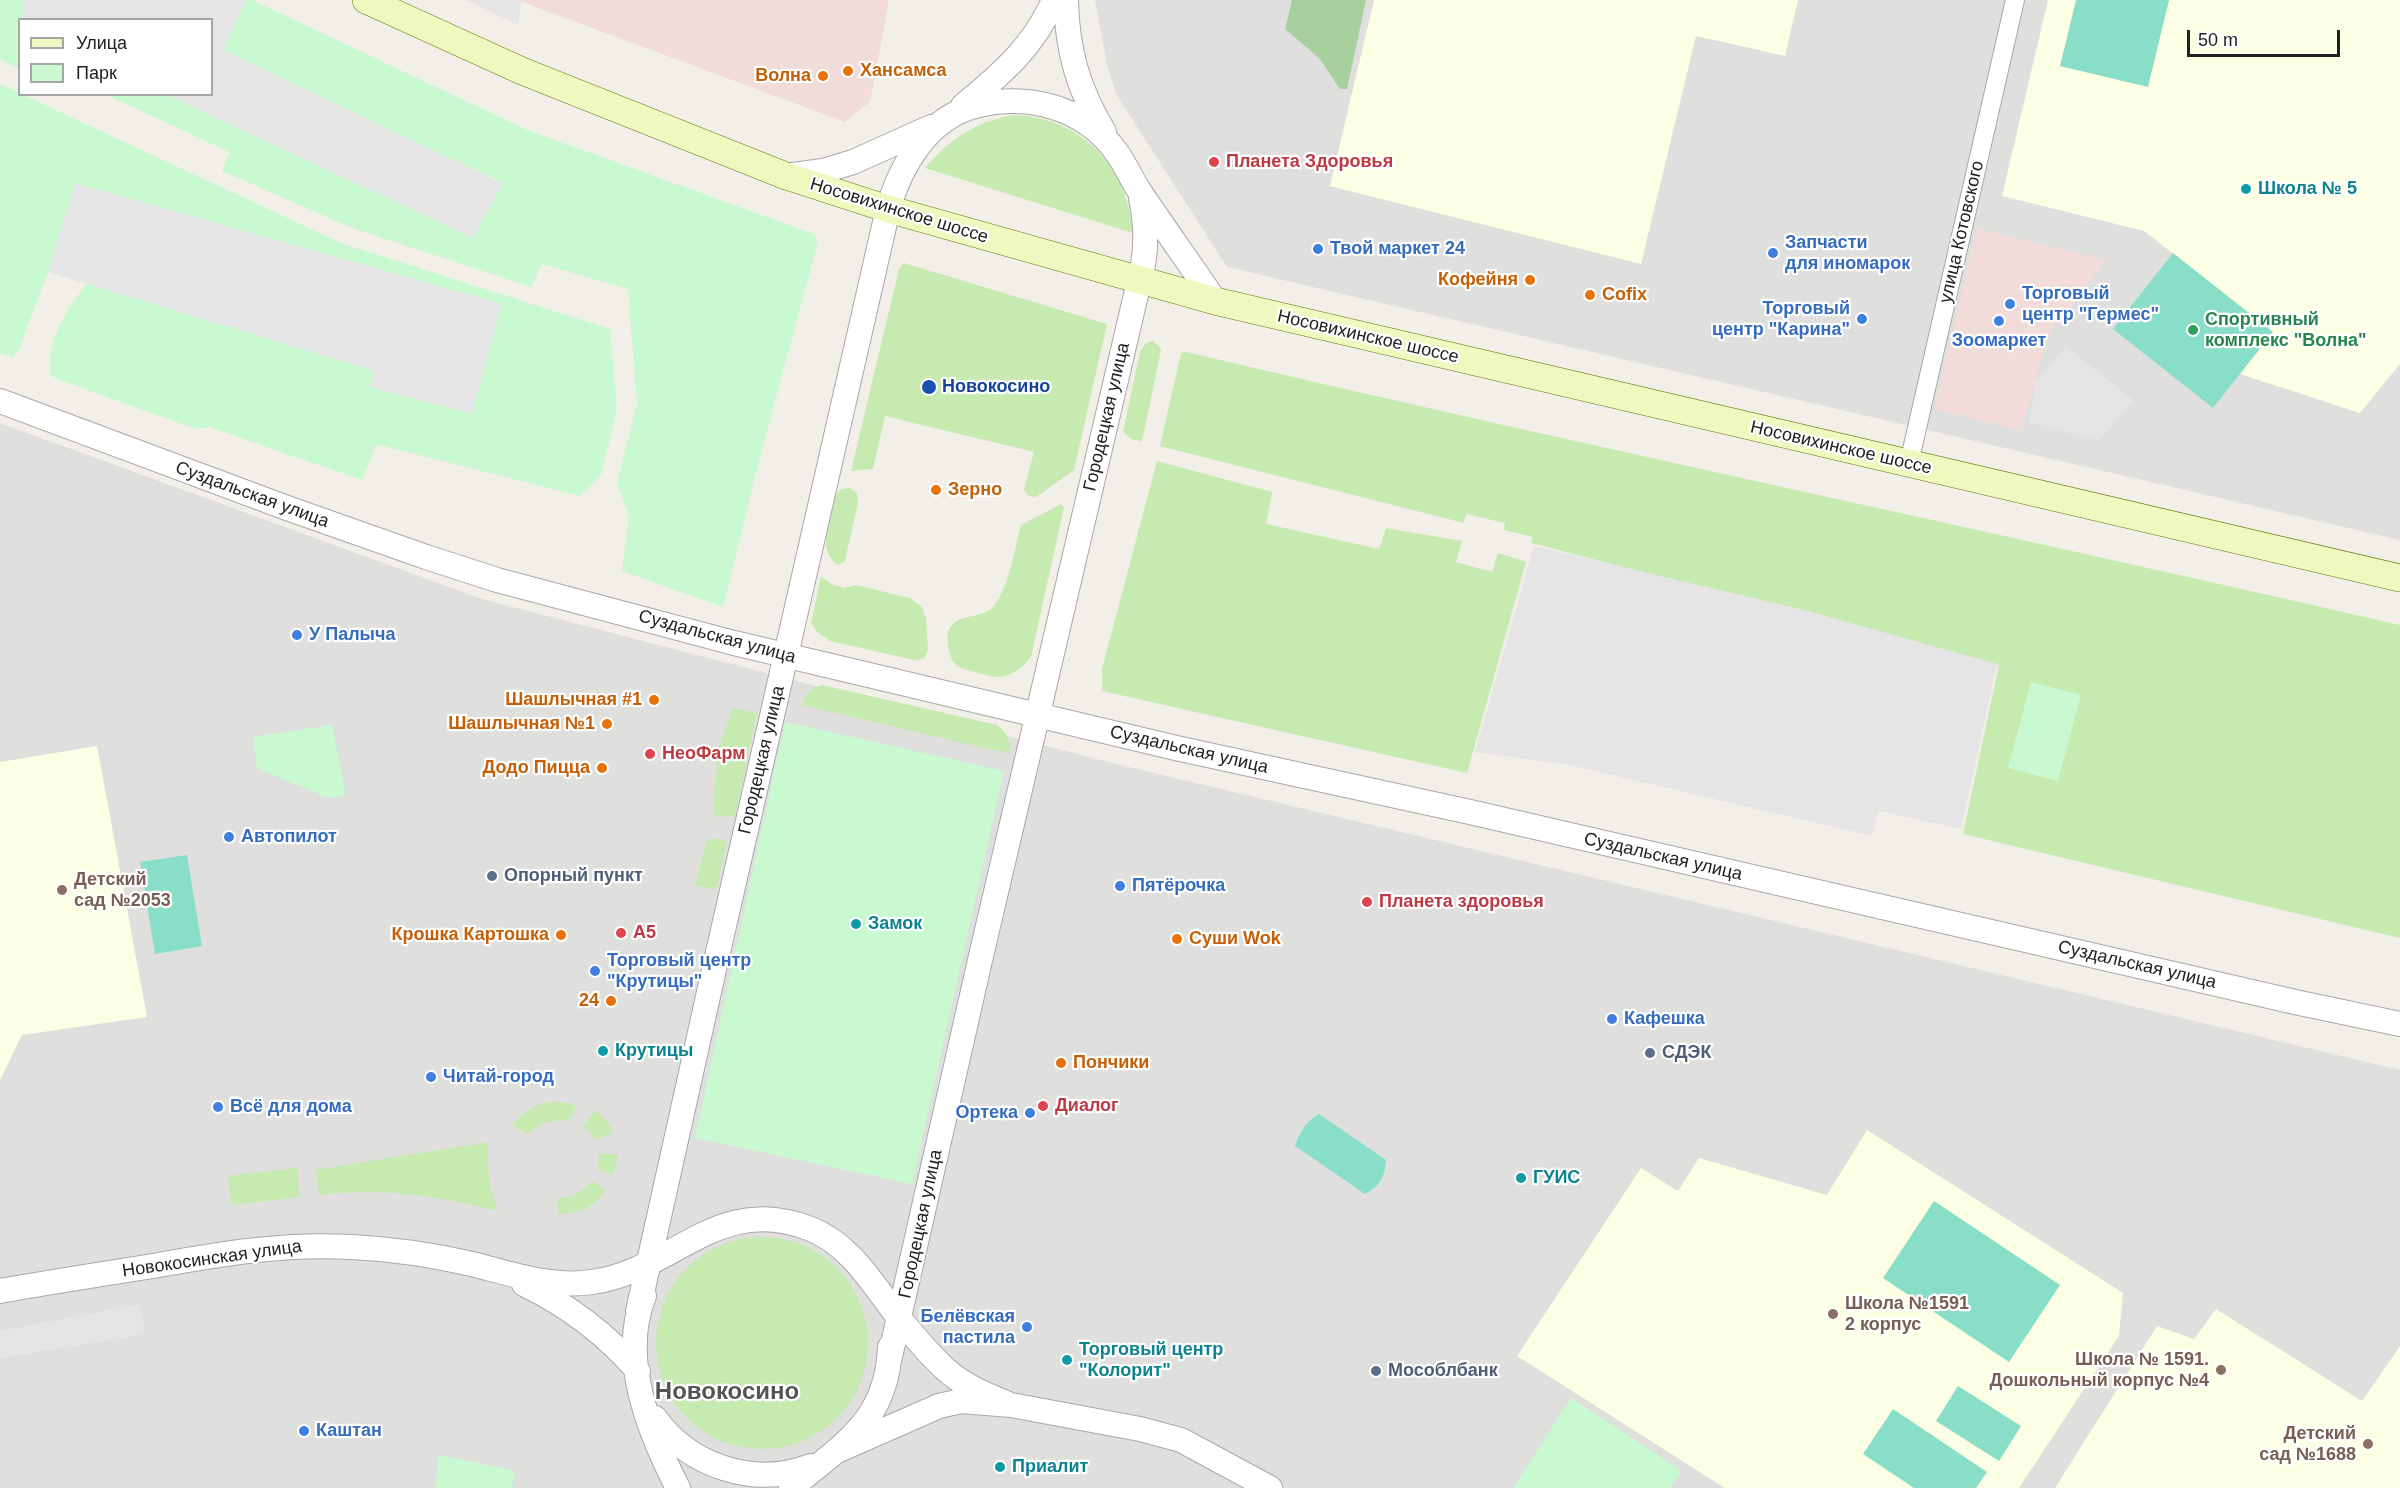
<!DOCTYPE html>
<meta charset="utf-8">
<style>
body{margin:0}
#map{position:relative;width:2400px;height:1488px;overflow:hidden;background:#f1efe8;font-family:Arial,sans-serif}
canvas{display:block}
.legend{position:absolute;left:18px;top:18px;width:195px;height:78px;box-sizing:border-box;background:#fff;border:2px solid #a6a6a6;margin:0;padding:8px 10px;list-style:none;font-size:18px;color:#212121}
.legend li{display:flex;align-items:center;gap:12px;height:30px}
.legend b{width:30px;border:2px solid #a6a6a6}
.scale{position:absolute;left:2187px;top:30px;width:153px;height:27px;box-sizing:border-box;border:3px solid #212121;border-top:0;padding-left:8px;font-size:18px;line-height:21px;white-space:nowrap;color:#212121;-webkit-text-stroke:4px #fff;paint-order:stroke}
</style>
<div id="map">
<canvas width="2400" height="1488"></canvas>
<ul class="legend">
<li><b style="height:8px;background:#eff9bf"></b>Улица</li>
<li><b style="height:16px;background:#c8f9d1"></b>Парк</li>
</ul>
<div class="scale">50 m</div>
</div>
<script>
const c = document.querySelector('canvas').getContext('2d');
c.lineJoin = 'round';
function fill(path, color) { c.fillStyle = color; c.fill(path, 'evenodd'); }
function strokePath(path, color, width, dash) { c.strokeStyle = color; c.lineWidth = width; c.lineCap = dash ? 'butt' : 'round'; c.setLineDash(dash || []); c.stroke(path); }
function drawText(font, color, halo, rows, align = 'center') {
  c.font = font + ' Arial,sans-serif'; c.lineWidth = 4.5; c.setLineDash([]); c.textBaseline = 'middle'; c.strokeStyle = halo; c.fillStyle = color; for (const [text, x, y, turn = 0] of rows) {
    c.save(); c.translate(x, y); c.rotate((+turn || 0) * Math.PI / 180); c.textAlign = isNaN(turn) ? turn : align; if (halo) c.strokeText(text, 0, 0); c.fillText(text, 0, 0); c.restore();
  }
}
fill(new Path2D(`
 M1095,0H2400V540L1227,267L1116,94L1107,65Z
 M0,423L482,599L1112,763L2400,1070V1488H0Z`), '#dfdfde');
fill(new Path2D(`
 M517,0H889L870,102L845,122Z
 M1977,228L2106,260L2049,334L2021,431L1934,409Z`), '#f1dcd9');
fill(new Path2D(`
 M1374,0H1798L1785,56L1696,36L1641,264L1330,186Z
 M2048,0H2400V364L2360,413L2240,374L2273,332L2144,231L2002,196Z
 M97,746L147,1017L22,1035L0,1080V762Z
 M1867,1130L2123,1293L2119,1336L2019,1488H1725L1517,1356L1641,1168L1678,1191L1699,1158L1827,1195Z
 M2216,1309L2362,1401L2400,1346V1488H2055L2157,1326L2194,1339Z`), '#fcffe4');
fill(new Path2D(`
 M1014,115C1081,118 1128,166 1133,233L925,168C950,139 976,121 1014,115Z
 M904,263L1107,324L1074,470L1036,497L1029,496L1024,490L1034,452L885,416L873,469L851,471L899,269Z
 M1152,341L1159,346L1161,351L1142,441L1131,439L1123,432L1140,352L1146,343Z
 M1186,352C1589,447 1996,532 2400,625V938L1963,834L1999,665L1531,543L1533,537L1504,530L1505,523L1466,514L1464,523L1160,446L1181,353Z
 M1157,461L1272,492L1266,524L1379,549L1386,528L1462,541L1456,562L1492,572L1498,553L1526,562L1467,773L1102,691V669Z
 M850,488L857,493L858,502L845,561L838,565C815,550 831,517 836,495L841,489Z
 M1061,504L1064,507L1031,657C1023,667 1011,677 997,677C991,677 984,674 979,673C958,668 949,666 948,642C947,636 948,629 952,625C964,612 986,620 996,603C1010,581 1014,551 1021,525Z
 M821,576L831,584L845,588L856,585L909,598L921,606L926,618L928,650L924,659L914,660L830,641L817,632L811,623Z
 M822,685L997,725C1008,734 1011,740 1010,754L802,705C806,693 810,689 822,685Z
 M733,708L757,713L736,813L732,816L718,817L713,812L718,749Z
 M714,838L721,839L727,843L716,889L695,886L706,842Z
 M547,1102H562L577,1106L569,1121C551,1119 541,1122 527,1134L512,1125C523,1113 531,1107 547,1102Z
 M594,1111C605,1116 609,1122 613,1133L595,1140L591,1133L583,1127Z
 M487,1142L489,1181L497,1211C441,1196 377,1187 319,1195L316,1170Z
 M599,1154H618L613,1175L598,1169Z
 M297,1168L300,1197L232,1205L227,1176Z
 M592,1181L606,1190C593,1208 579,1213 558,1214V1199C573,1197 582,1192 592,1181Z
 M656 1343a106 106 0 1 1 212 0a106 106 0 1 1-212 0Z`), '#c6eab0');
fill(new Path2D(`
 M1292,0H1366L1347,89H1340L1320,59L1285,29Z`), '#a7d09e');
fill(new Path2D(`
 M0,0H24L22,19L20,20L19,69L0,59Z
 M246,0H252L527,130L814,234L818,242L761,453L723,607L622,571L629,516L617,483L637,404L628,289L542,264L531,287L350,227L222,171L229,152L107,95H167L473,238L502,183L223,50Z
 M0,84L341,243L610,329L617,410L601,475L580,496L376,444L362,480L209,427L196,429L57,379L51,375C44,346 68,305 87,284L48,272L18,352L12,358L0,353Z
 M2031,682L2081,695L2058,781L2008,768Z
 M785,722L1004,771L912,1184L695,1138Z
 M332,725L346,795L328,798L257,768L253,737Z
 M1571,1398L1682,1471L1670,1488H1513Z
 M439,1455L515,1471L512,1488H435Z`), '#c8f9d1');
fill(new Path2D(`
 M2076,0H2169L2148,87L2060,66Z
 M2173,253L2273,332L2213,408L2113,329Z
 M187,855L202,946L155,954L140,862Z
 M1319,1114L1386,1160C1385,1177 1380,1186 1365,1194L1295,1146C1300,1131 1306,1122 1319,1114Z
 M1934,1201L2060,1285L2009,1362L1883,1278Z
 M1958,1386L2021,1426L1999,1461L1936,1421Z
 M1893,1409L1987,1472L1976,1488H1914L1863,1454Z`), '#89dec7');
fill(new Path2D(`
 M24,0H246L224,50L502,184L473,238L167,95L212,94V20L22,19Z
 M466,0H517L521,2L518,25Z
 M75,183L502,304L472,414L370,387L374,371L48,272Z
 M2066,346L2133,400L2099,441L2030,423L2035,382Z
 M1534,546L1808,611L1997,664L1961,829L1878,811L1872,836L1570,765L1475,752Z
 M140,1304L145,1334L0,1358V1331Z`), '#e5e5e5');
const minor = new Path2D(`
 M1909,463L2015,0`);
const tertiary = new Path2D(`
 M1066,0C1067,50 1078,89 1104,132
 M963,106C1002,73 1033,48 1054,0
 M786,176L823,171L853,162L931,127
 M0,401L287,508L426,557L497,580L734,643L1176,748L1470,812L2295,1002L2400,1024
 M524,1284C567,1305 607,1335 638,1371
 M0,1291C51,1282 102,1274 153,1266C220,1254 284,1243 352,1247C392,1249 433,1255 472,1264C512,1274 550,1288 592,1282C674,1271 717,1192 811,1229C852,1246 873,1285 899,1318C913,1335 928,1353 944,1368C963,1386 987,1395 1011,1405
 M644,1296C619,1358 649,1432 678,1488
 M638,1311L713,974L888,209C901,165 927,119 975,106C1027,93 1084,106 1117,153C1126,165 1131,179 1140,192C1164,228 1190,264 1215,301
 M889,1361L981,956L1143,265C1147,242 1146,222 1141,199
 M655,1418C689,1466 754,1488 811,1466
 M839,1450L939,1406L961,1401L1011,1405L1140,1429L1181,1440L1270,1488
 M791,1488C843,1444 887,1422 890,1347`);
const secondary = new Path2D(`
 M366,0L522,71L786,176L888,209L1215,301L2400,578`);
strokePath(minor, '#a8a8a8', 20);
strokePath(tertiary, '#a8a8a8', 26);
strokePath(secondary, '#607a07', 28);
strokePath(minor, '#fff', 18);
strokePath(tertiary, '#fff', 24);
strokePath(secondary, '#eff9bf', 27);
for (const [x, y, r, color] of [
 [848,71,6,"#e8710a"],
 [823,76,6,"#e8710a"],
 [1214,162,6,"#e0444e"],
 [2246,189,6,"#0f9aa8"],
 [1318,249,6,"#3f7fe0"],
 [1773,253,6,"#3f7fe0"],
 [1530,280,6,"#e8710a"],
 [1590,295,6,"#e8710a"],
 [2010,304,6,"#3f7fe0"],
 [1862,319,6,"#3f7fe0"],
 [1999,321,6,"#3f7fe0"],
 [2193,330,6,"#2e9e5b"],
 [929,387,8,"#1a4fb4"],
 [936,490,6,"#e8710a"],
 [297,635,6,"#3f7fe0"],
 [654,700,6,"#e8710a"],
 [607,724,6,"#e8710a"],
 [650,754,6,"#e0444e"],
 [602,768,6,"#e8710a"],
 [229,837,6,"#3f7fe0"],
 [492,876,6,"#5c6f8a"],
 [1120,886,6,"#3f7fe0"],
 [62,890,6,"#8d6e63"],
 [1367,902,6,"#e0444e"],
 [856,924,6,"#0f9aa8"],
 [621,933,6,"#e0444e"],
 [561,935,6,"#e8710a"],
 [1177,939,6,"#e8710a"],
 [595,971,6,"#3f7fe0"],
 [611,1001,6,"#e8710a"],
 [1612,1019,6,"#3f7fe0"],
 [603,1051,6,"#0f9aa8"],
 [1650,1053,6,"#5c6f8a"],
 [1061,1063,6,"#e8710a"],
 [431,1077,6,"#3f7fe0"],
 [1043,1106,6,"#e0444e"],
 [218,1107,6,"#3f7fe0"],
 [1030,1113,6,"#3f7fe0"],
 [1521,1178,6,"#0f9aa8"],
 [1833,1314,6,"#8d6e63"],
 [1027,1327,6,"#3f7fe0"],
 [1067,1360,6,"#0f9aa8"],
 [2221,1370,6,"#8d6e63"],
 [1376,1371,6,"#5c6f8a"],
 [304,1431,6,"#3f7fe0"],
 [2368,1444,6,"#8d6e63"],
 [1000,1467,6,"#0f9aa8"]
]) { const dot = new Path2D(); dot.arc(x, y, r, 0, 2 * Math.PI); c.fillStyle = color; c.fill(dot); strokePath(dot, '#fff', 2); }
drawText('bold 18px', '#c56008', '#fff', [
 ["Хансамса",860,71,"left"],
 ["Волна",811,76],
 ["Кофейня",1518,280],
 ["Cofix",1602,295,"left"],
 ["Зерно",948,490,"left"],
 ["Шашлычная #1",642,700],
 ["Шашлычная №1",595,724],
 ["Додо Пицца",590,768],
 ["Крошка Картошка",549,935],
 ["Суши Wok",1189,939,"left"],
 ["24",599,1001],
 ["Пончики",1073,1063,"left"]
], 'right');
drawText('bold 18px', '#be3a42', '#fff', [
 ["Планета Здоровья",1226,162],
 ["НеоФарм",662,754],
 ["Планета здоровья",1379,902],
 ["А5",633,933],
 ["Диалог",1055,1106]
], 'left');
drawText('bold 18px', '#0d838f', '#fff', [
 ["Школа № 5",2258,189],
 ["Замок",868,924],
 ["Крутицы",615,1051],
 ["ГУИС",1533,1178],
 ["Торговый центр",1079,1350],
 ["\"Колорит\"",1079,1371],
 ["Приалит",1012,1467]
], 'left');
drawText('18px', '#212121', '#fff', [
 ["Носовихинское шоссе",899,211,17],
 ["улица Котовского",1962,232,-77],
 ["Носовихинское шоссе",1368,337,13],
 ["Городецкая улица",1107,417,-77],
 ["Носовихинское шоссе",1841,448,13],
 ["Суздальская улица",252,495,20],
 ["Суздальская улица",717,637,15],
 ["Суздальская улица",1189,750,13],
 ["Городецкая улица",762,760,-77],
 ["Суздальская улица",1663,857,13],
 ["Суздальская улица",2137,965,13],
 ["Городецкая улица",921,1224,-78],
 ["Новокосинская улица",212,1259,-8]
]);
drawText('bold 18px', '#366cbe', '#fff', [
 ["Запчасти",1785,243],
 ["для иномарок",1785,264],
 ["Твой маркет 24",1330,249],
 ["Торговый",2022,294],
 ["центр \"Гермес\"",2022,315],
 ["Торговый",1850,309,"right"],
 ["центр \"Карина\"",1850,330,"right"],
 ["Зоомаркет",1999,341,"center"],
 ["У Палыча",309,635],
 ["Автопилот",241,837],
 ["Пятёрочка",1132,886],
 ["Торговый центр",607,961],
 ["\"Крутицы\"",607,982],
 ["Кафешка",1624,1019],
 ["Читай-город",443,1077],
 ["Всё для дома",230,1107],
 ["Ортека",1018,1113,"right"],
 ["Белёвская",1015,1317,"right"],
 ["пастила",1015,1338,"right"],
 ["Каштан",316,1431]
], 'left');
drawText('bold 18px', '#27864d', '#fff', [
 ["Спортивный",2205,320],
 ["комплекс \"Волна\"",2205,341]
], 'left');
drawText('bold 18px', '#164399', '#fff', [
 ["Новокосино",942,387]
], 'left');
drawText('bold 18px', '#4e5e75', '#fff', [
 ["Опорный пункт",504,876],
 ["СДЭК",1662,1053],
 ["Мособлбанк",1388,1371]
], 'left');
drawText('bold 18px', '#785e54', '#fff', [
 ["Детский",74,880],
 ["сад №2053",74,901],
 ["Школа №1591",1845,1304],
 ["2 корпус",1845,1325],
 ["Школа № 1591.",2209,1360,"right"],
 ["Дошкольный корпус №4",2209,1381,"right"],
 ["Детский",2356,1434,"right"],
 ["сад №1688",2356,1455,"right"]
], 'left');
drawText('bold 24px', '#545454', '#fff', [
 ["Новокосино",727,1392]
]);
</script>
